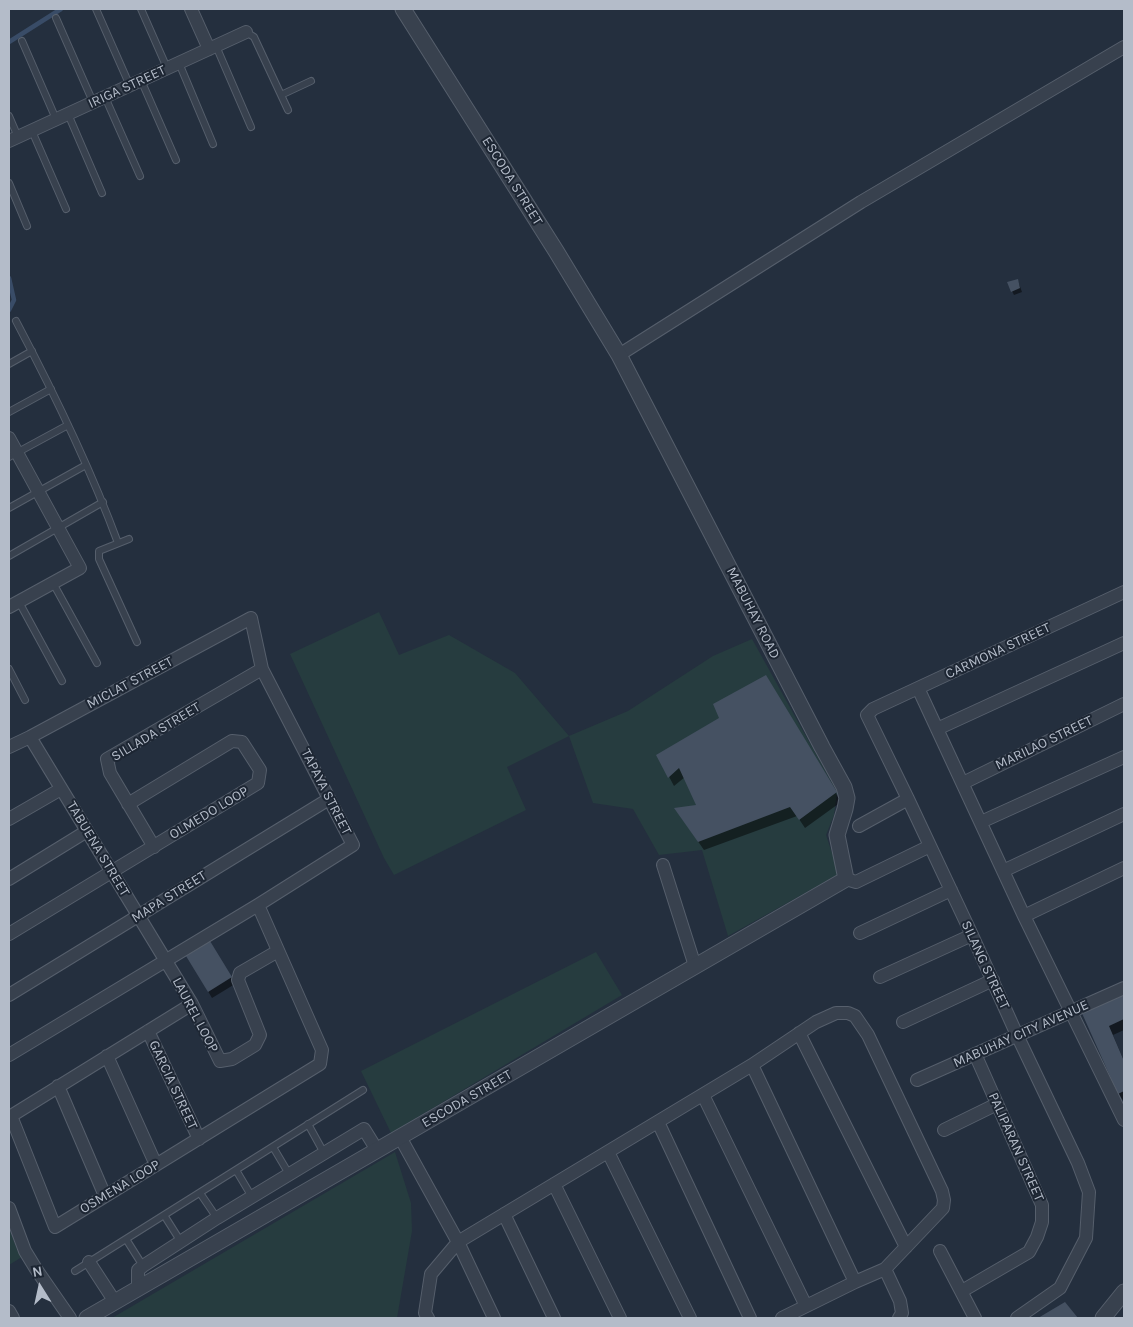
<!DOCTYPE html>
<style>
body{margin:0}
#map{position:relative;width:1133px;height:1327px;overflow:hidden;background:#242f3e;font-family:Karla,sans-serif}
canvas{display:block}
.frame{position:absolute;inset:0;border:10px solid #b4bcc9;pointer-events:none}
.north{position:absolute;left:15px;top:1262px;width:50px;height:50px;-webkit-text-stroke:4px #1d2633;paint-order:stroke;rotate:350deg;font-size:14px;font-weight:700;line-height:20px;text-align:center;color:#b4bcc9}
.north::after{content:'';display:block;margin:auto;width:18px;height:22px;background:#b4bcc9;clip-path:polygon(50% 0,100% 100%,50% 72%,0 100%)}
</style>
<div id="map">
<canvas width="1133" height="1327"></canvas>
<div class="frame"></div>
<div class="north">N</div>
</div>
<script>
const c = document.querySelector('canvas').getContext('2d');
c.lineJoin = 'round';
function fill(path, color) { c.fillStyle = color; c.fill(path, 'evenodd'); }
function strokePath(path, color, width, dash) { c.strokeStyle = color; c.lineWidth = width; c.lineCap = dash ? 'butt' : 'round'; c.setLineDash(dash || []); c.stroke(path); }
function drawText(font, color, halo, rows, align = 'center') {
  c.font = font + ' Karla,sans-serif'; c.lineWidth = 4; c.setLineDash([]); c.textBaseline = 'middle'; c.strokeStyle = halo; c.fillStyle = color; for (const [text, x, y, turn = 0] of rows) {
    c.save(); c.translate(x, y); c.rotate((+turn || 0) * Math.PI / 180); c.textAlign = isNaN(turn) ? turn : align; if (halo) c.strokeText(text, 0, 0); c.fillText(text, 0, 0); c.restore();
  }
}
fill(new Path2D(`
 M379,612L399,655L449,635L515,673L569,736L628,711L713,656L752,639L837,792L834,815L826,835L839,874L728,936L702,850L659,855L633,809L593,803L569,736L507,767L526,810L394,875L384,858L290,654Z
 M596,952L622,995L391,1133L361,1071Z
 M395,1152L411,1203L412,1231L397,1318H112Z
 M9,1228L17,1250L22,1257L9,1265Z`), '#263c3f');
fill(new Path2D(`
 M1018,281L1022,292L1014,295L1012,291Z
 M766,676L841,802L805,828L797,816L704,850L681,817L698,806L685,777L674,786L658,756L721,718Z
 M210,943L235,984L212,998L187,956Z
 M1124,993V1030L1113,1035L1124,1061V1102L1119,1094L1082,1011Z`), '#0007');
strokePath(new Path2D(`
 M9,42L61,9
 M9,278L14,300L9,310`), '#394c67', 4.5);
fill(new Path2D(`
 M1018,279L1020,288L1011,292L1007,282Z
 M766,675L837,792L799,820L790,807L698,842L674,808L696,805L679,768L668,778L656,755L719,718L713,704Z
 M210,941L232,977L208,992L186,956Z
 M1124,991V1019L1109,1026L1124,1061V1091L1118,1094L1081,1011Z
 M1065,1302L1078,1318H1038Z`), '#455162');
const service = new Path2D(`
 M96,9L130,86
 M141,9L167,68
 M56,18L93,102
 M246,32L254,37L288,110
 M22,41L56,119
 M216,46L251,127
 M179,63L213,144
 M141,80L176,160
 M281,95L311,81
 M105,97L140,176
 M68,114L102,193
 M9,116L18,137
 M32,131L66,209
 M9,183L27,226
 M16,321C54,393 90,467 118,543
 M9,364L32,351
 M9,412L51,389
 M9,457L68,425
 M9,508L86,465
 M129,539L99,551V559L137,642
 M9,556L103,502
 M53,583L97,663
 M19,602L62,681
 M9,669L25,700
 M308,1124L324,1153
 M273,1147L289,1174
 M236,1170L252,1197
 M200,1193L217,1218
 M164,1215L181,1242
 M126,1239L143,1266
 M75,1271L363,1090`);
const minor = new Path2D(`
 M191,9L209,49
 M9,141L246,32
 M619,355L861,202L1124,47
 M9,438L80,568L9,607
 M918,688L1024,916L1124,1120
 M937,729L1124,643
 M30,737L192,1004L220,1061L232,1059L255,1045L260,1035L238,980L240,973L278,951
 M9,747L30,737L251,618L262,669L353,845L258,905L9,1055
 M963,783L1124,704
 M9,819L61,789
 M981,822L1124,757
 M859,826L908,799
 M154,847L110,773L107,759L262,669
 M663,865L695,966
 M1003,871L1124,814
 M9,879L87,831
 M846,879L856,882L930,846
 M1024,916L1124,868
 M860,933L951,890
 M9,934L258,783L260,770L242,742L232,741L128,804
 M880,977L972,935
 M9,995L329,799
 M192,1004L11,1116L55,1227L320,1064L322,1050L258,905
 M903,1022L993,980
 M148,1031L199,1139
 M799,1033L906,1247
 M107,1056L156,1165
 M752,1065L816,1022L836,1013H848L855,1016L868,1035L942,1191L944,1200L943,1208L885,1269
 M917,1080L1124,988
 M58,1086L105,1196
 M703,1095L806,1306
 M658,1122L750,1318
 M944,1130L997,1104
 M400,1137L458,1242L494,1318
 M608,1152L690,1318
 M554,1184L620,1318
 M9,1208L25,1251L36,1269L70,1318
 M504,1214L554,1318
 M940,1251L975,1318
 M89,1262L115,1302
 M138,1289V1270L143,1266L217,1218L364,1129L377,1150
 M962,1291L1029,1252L1037,1237L1042,1222V1205L975,1054
 M9,1311L13,1318
 M428,1318L425,1313L431,1274L458,1242L752,1065L855,1282
 M782,1318L855,1282L885,1269L900,1301L902,1313L899,1318
 M1017,1318L1060,1288L1086,1238L1089,1192L1078,1163L1017,1035L972,935L908,799L867,715L873,709L1124,592`);
const tertiary = new Path2D(`
 M87,1318L846,879L837,835L845,809L847,798L844,787L822,747L619,355L556,251L403,9
 M1103,1318L1124,1292`);
strokePath(service, '#565f6c', 8);
strokePath(minor, '#565f6c', 14);
strokePath(tertiary, '#565f6c', 17);
strokePath(service, '#38414e', 6);
strokePath(minor, '#38414e', 12);
strokePath(tertiary, '#38414e', 15);
drawText('14px', '#b4bcc9', '#1d2633', [
 ["IRIGA STREET",127,87,-25],
 ["ESCODA STREET",512,181,58],
 ["MABUHAY ROAD",753,613,63],
 ["CARMONA STREET",998,651,-25],
 ["MICLAT STREET",130,683,-28],
 ["SILLADA STREET",156,732,-31],
 ["MARILAO STREET",1044,743,-26],
 ["TAPAYA STREET",326,792,63],
 ["OLMEDO LOOP",209,813,-31],
 ["TABUENA STREET",98,849,59],
 ["MAPA STREET",169,897,-32],
 ["SILANG STREET",985,965,65],
 ["LAUREL LOOP",195,1015,62],
 ["MABUHAY CITY AVENUE",1021,1034,-24],
 ["GARCIA STREET",173,1085,65],
 ["ESCODA STREET",467,1099,-30],
 ["PALIPARAN STREET",1016,1147,66],
 ["OSMENA LOOP",120,1187,-31]
]);
</script>
